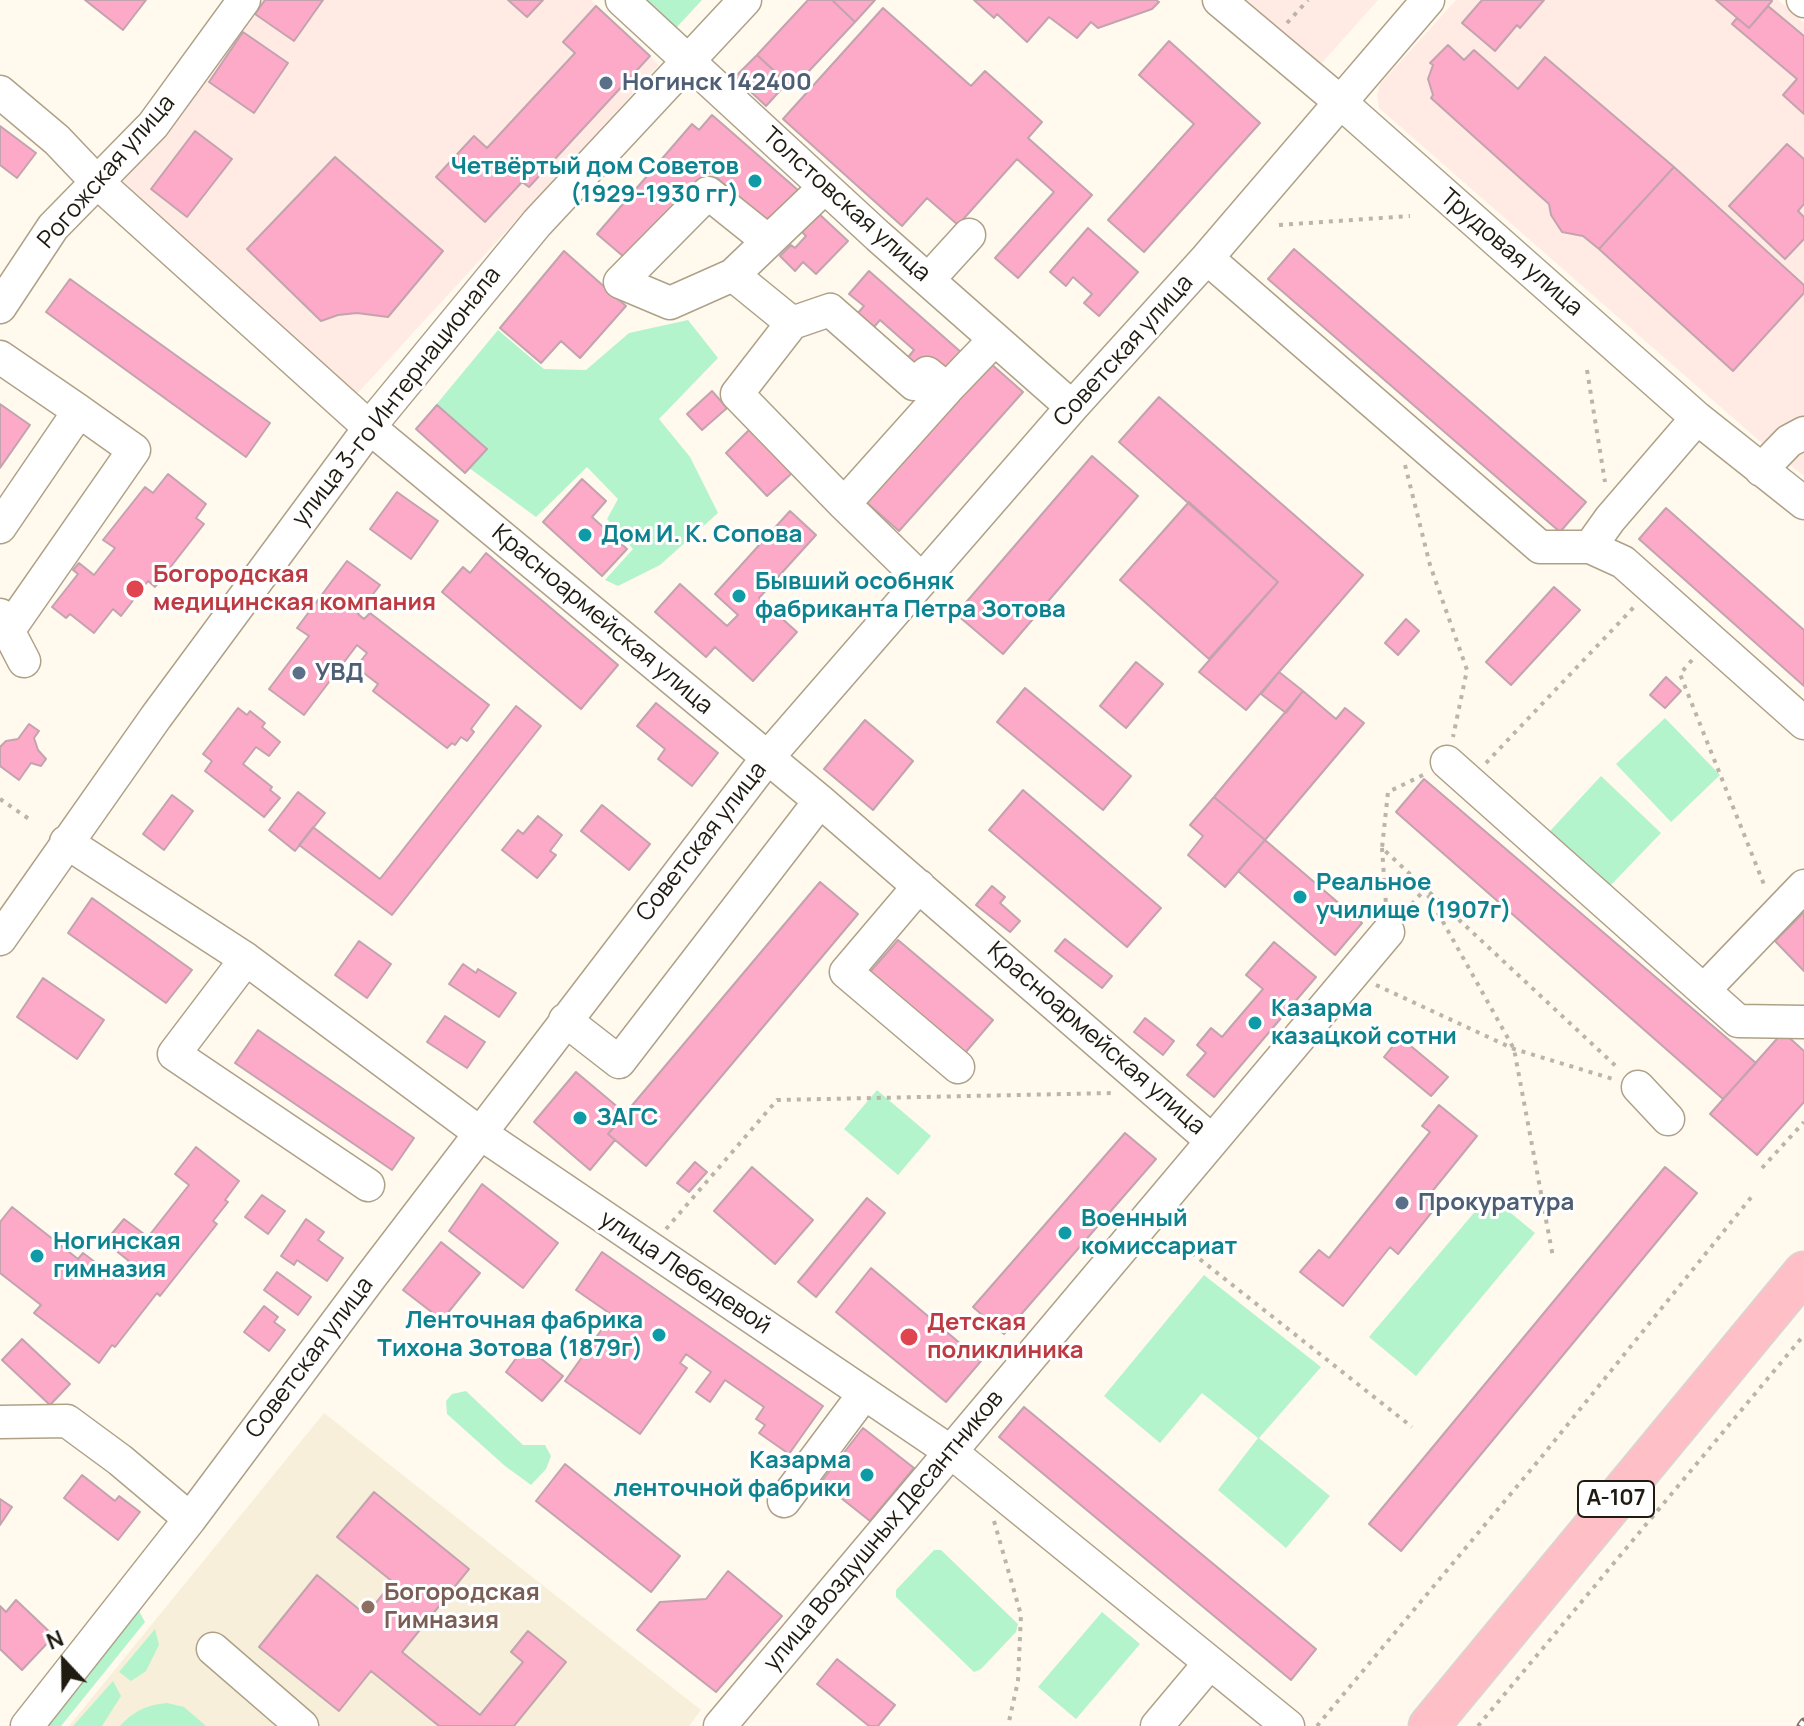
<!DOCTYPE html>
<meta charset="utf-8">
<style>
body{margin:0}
#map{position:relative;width:1804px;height:1726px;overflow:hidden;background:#fff9ee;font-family:Manrope,sans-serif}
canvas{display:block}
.north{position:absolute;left:24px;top:1622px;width:80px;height:80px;-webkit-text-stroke:6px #fff;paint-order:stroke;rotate:338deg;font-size:22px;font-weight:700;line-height:32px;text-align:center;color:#201b11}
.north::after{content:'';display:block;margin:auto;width:28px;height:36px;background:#201b11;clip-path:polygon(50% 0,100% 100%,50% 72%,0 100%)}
</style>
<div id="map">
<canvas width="1804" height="1726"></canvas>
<div class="north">N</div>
</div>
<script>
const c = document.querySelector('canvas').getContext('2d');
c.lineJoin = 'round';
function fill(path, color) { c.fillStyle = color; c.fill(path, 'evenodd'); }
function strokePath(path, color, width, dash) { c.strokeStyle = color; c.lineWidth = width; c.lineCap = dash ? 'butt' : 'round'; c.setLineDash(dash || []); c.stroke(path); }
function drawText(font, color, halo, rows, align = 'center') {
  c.font = font + ' Manrope,sans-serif'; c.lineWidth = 6; c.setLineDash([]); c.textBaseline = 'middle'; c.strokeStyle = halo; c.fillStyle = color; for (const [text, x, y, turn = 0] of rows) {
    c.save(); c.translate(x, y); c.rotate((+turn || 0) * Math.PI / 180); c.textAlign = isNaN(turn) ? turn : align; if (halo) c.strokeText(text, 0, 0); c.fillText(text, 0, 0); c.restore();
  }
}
fill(new Path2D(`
 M261,0H591L659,65L355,396L123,181Z
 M1244,0H1378L1321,64Z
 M1456,0H1778L1804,23V476L1763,444L1379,108L1377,95L1380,84Z`), '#ffebe3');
fill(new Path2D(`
 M324,1413L701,1710L689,1726H69Z`), '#f8efda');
fill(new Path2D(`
 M645,0H702L676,28Z
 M688,320L718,358L659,419L690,457L718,513L660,565L618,586L605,580L633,549L607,519L618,499L587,467L536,517L416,429L498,330L544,369L586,370L629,333Z
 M1665,718L1720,775L1671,822L1616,764Z
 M1601,776L1661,833L1608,888L1550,831Z
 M877,1090L931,1136L898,1175L844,1129Z
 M1489,1195L1535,1233L1416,1376L1369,1337Z
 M1204,1275L1321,1367L1259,1438L1330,1496L1286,1548L1218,1490L1258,1438L1202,1393L1160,1443L1104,1396Z
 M466,1391L523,1445H545L551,1456L546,1469L531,1485L505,1466L447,1414L446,1401L452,1394Z
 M934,1550H941L1018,1624L1016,1632L981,1669L974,1672L896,1597V1590Z
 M139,1611L145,1622L61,1726H49Z
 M1102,1612L1140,1644L1076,1719L1038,1687Z
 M155,1629L159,1645L146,1671L131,1681L119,1672Z
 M113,1681L121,1696L102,1726H73Z
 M167,1703L184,1707L206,1726H120C134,1711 146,1705 167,1703Z`), '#b4f4cc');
const building = new Path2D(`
 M85,0H146L123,30Z
 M265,0H323L294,41L255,14Z
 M508,0H543L527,17Z
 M808,0H832L855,22L793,88L757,55Z
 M832,0H875L855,22Z
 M974,0H1156L1159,2L1152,9L1098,28L1091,22L1077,38L1049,17L1027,42L997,14L994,18Z
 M1482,0H1544L1520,28L1517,25L1495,51L1462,23Z
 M1716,0H1771L1772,1L1749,28Z
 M596,6L650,56L529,187L522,182L485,222L436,177L474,136L487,148L575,53L563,42Z
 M1768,6L1804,36V114L1783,95L1797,79L1732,24L1737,18L1749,28Z
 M883,8L971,86L985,71L1042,122L1028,138L1092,195L1018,278L995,258L1054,192L1017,159L958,225L927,198L902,226L783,119Z
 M243,32L288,63L254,113L209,82Z
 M1169,41L1260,123L1144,252L1108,220L1194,124L1139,75Z
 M1448,45L1464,60L1474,50L1518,89L1545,57L1674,167L1599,249L1583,236L1562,232L1551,215L1549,204L1431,98L1433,95L1428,79L1433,65L1430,63Z
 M757,55L787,83L766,106L735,77Z
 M712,115L799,191L770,224L710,172L631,263L597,234L692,124L699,130Z
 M0,126L36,153L17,178L0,165Z
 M195,131L232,159L187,217L151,189Z
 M1787,144L1804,159V204L1798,211L1804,217V239L1785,259L1729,206Z
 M335,157L443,251L388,317L357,313L338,315L321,321L247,249Z
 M1674,167L1804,285V293L1733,371L1599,249Z
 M817,212L848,241L816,274L803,262L795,271L780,256L791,245L795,248L806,236L800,230Z
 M1088,228L1138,272L1099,316L1084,303L1092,294L1073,277L1066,286L1050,272Z
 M1294,249L1586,502L1560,532L1268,279Z
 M564,251L626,306L580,358L561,341L541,363L500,328Z
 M869,271L971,361L952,383L900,367L914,350L880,320L867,335L851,321L864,306L849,294Z
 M70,279L270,423L246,457L46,312Z
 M989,362L1023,392L899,531L865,501Z
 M712,391L727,408L702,430L687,414Z
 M1159,397L1363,575L1246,710L1199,672L1278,582L1119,442Z
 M0,404L30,425L0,468Z
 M437,405L487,449L465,473L416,429Z
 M750,429L792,473L767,496L726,453Z
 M1092,456L1138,496L1003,654L956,614Z
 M168,474L206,504L196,518L204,524L155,587L148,581L121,616L113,609L94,633L70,614L66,618L52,607L78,574L73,570L79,563L94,575L115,548L103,540L145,487L153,493Z
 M582,479L606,501L592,517L627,549L602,576L543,522Z
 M397,492L438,521L411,559L370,529Z
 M1189,502L1278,582L1209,659L1120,580Z
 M1666,508L1804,630V686L1639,539Z
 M790,511L816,535L759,598L797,632L753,681L715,647L706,657L655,612L680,584L727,626L738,615L715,594Z
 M486,553L618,665L581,709L442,592L463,567L470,573Z
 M347,561L380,585L358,614L364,619L370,613L489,705L471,729L474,732L467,741L461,737L455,745L452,743L447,748L373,691L378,684L356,667L367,653L357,645L304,715L269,689L309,636L297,628Z
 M1554,587L1580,610L1511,685L1486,662Z
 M1406,619L1419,631L1398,655L1385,643Z
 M1136,662L1163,684L1126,728L1100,706Z
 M1279,672L1303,691L1286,713L1261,694Z
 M1666,677L1681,691L1665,708L1650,695Z
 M1025,688L1131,776L1103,810L997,722Z
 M1303,691L1336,719L1345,708L1364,723L1265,840L1214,797Z
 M656,703L718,753L692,786L658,759L665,749L637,726Z
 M516,706L541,726L392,915L299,845L313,827L380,879Z
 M238,708L247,715L250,711L265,723L262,727L280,742L269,756L256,747L243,764L272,787L270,790L280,798L264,817L205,771L212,761L203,754Z
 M865,720L913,761L873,810L824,769Z
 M29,724L39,731L34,738L38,750L46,759L41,766L31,763L19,780L0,766V747L6,741L18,739Z
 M1424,779L1756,1063L1723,1099L1396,812Z
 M1023,790L1161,908L1127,947L989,830Z
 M298,792L325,813L295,851L269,830Z
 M172,795L193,811L164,850L143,834Z
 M1214,797L1265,840L1225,887L1188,855L1203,836L1190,825Z
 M602,805L650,844L629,870L581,831Z
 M538,816L562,835L550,851L556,855L537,878L502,850L518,830L523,834Z
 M1265,840L1362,923L1335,955L1238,871Z
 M820,882L858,914L646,1166L608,1134Z
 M992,886L1005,897L1000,903L1020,921L1010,932L976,905Z
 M92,898L192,970L166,1003L68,933Z
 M1804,912V971L1775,941Z
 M1065,939L1112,976L1102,988L1055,951Z
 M898,940L993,1020L965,1053L870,972Z
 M359,941L391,964L367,998L335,975Z
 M1274,942L1316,977L1214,1097L1187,1075L1206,1053L1197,1045L1211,1028L1222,1037L1263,989L1246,975Z
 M463,964L476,973L478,969L516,993L499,1017L449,984Z
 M43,978L104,1020L77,1059L17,1017Z
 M445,1016L485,1042L467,1068L427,1042Z
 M1145,1018L1174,1041L1163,1055L1134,1032Z
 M258,1030L414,1138L392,1170L235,1063Z
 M1783,1032L1804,1051V1102L1757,1155L1710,1114Z
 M1400,1037L1448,1077L1431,1096L1384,1057Z
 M576,1072L626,1114L608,1134L615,1140L590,1170L534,1122Z
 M1439,1105L1477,1136L1426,1199L1436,1207L1398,1254L1390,1247L1343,1306L1300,1272L1319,1250L1329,1258L1430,1132L1422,1126Z
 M1125,1133L1156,1159L1004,1334L973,1307Z
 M196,1147L239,1181L225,1200L228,1202L213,1221L217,1224L160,1296L157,1293L115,1347L112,1345L99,1363L34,1313L41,1305L0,1273V1222L12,1207L78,1259L83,1253L116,1278L129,1261L105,1242L124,1219L148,1237L189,1185L175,1174Z
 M695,1162L707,1172L689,1192L677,1183Z
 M752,1167L813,1220L775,1264L714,1211Z
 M1665,1167L1697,1193L1401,1551L1369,1524Z
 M482,1184L558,1243L523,1288L449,1231Z
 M262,1195L285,1211L268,1234L245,1217Z
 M867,1198L885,1213L816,1297L798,1282Z
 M306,1219L324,1232L318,1240L343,1258L327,1281L297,1260L294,1265L281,1256Z
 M441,1242L480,1273L442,1320L403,1290Z
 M602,1252L823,1406L789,1454L759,1433L765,1425L756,1419L764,1407L725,1380L710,1402L696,1392L711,1372L686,1354L680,1363L687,1368L640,1434L565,1381L612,1315L576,1290Z
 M871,1268L981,1361L946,1402L836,1312Z
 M277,1272L311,1297L298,1315L264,1290Z
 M264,1306L278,1317L274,1322L285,1330L269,1351L244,1332Z
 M22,1339L70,1384L50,1405L2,1360Z
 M525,1346L563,1376L542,1401L506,1372Z
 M1024,1407L1316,1649L1291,1680L999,1437Z
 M863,1428L914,1468L870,1521L821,1482Z
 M565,1464L680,1556L651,1592L536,1501Z
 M82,1475L115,1501L119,1496L140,1512L118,1540L64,1498Z
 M374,1492L469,1569L402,1652L480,1715L523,1662L511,1652L528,1631L566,1662L514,1726H439L371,1671L339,1711L259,1647L317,1575L366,1615L393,1582L337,1537Z
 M0,1499L12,1507L0,1525Z
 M728,1571L782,1616L716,1692L637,1630L660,1602L706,1599Z
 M16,1600L54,1636L22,1670L0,1649V1606L6,1612Z
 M837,1659L895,1705L878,1726H869L817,1684Z`);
fill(building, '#fda9c8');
strokePath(building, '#c3a3ae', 2);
const minor = new Path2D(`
 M622,0L878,236L1072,407
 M1219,0L1339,101L1697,418L1804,503
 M1803,0L1804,1
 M0,92L57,140L96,181L369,427L820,801L1211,1140
 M825,187L733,275L792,323L830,310L914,384L927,373L947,389L995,339
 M1207,258L1540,547H1590L1623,562L1804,723
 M733,275L670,303L620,282L708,193L768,241
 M928,280L969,235
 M0,307L53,227L153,125L244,0
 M792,323L737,394L844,504
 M0,357L79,411L0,527
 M1761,470L1789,441L1804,433
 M1590,547L1610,519L1697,418
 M922,580L844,504L947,389
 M0,615L24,661
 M8,631L134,450L79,411
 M1447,762L1738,1021L1804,1022
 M66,842L246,959L480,1133L951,1452L1288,1726
 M919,886L846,972L958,1067
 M0,939L156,717L379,415L537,223L745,0
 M246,959L174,1054L368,1185
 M1704,990L1804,886
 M565,1020L619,1062L820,801
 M1638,1087L1668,1119
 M0,1422L67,1421L120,1460L190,1519
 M784,1501L864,1394
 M213,1649L302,1726
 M27,1726L190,1519L369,1279L768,757L1072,407L1207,258L1428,0
 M720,1726L1388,932
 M1157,1726L1209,1664`);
const major = new Path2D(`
 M1429,1726L1804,1272`);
strokePath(minor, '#aea187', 35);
strokePath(major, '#d7d6d4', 43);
strokePath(new Path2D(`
 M1287,23L1308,0
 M1279,225L1410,216
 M1587,370L1605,482
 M1405,465L1430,565L1467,670L1453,737
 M1692,660L1680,674L1765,887
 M1486,763L1634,607
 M1423,775L1388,792L1382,848L1619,1069
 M0,799L32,821
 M1382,848L1386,905
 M1428,895L1514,1049L1553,1257
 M1405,912L1425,889
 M1376,985L1514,1049L1613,1079
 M1762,1168L1804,1122
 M666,1229L777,1100L1114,1093
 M1192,1253L1412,1427
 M994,1521L1021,1615L1018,1681L1008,1726
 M1317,1726L1539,1460L1753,1195
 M1478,1726L1804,1335`), '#bab5aa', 4, [4, 6]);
strokePath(minor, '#fff', 32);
strokePath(major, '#febfc7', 40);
const rail = new Path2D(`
 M1801,1726L1804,1722`);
strokePath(rail, '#7d776d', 9);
strokePath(rail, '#fff', 6, [18]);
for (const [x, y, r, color] of [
 [606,83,8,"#5c6f8a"],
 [755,181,8,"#0f9aa8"],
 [585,535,8,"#0f9aa8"],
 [135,589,10,"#e0444e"],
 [739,596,8,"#0f9aa8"],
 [299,673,8,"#5c6f8a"],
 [1300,897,8,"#0f9aa8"],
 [1255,1023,8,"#0f9aa8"],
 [580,1118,8,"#0f9aa8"],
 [1402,1203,8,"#5c6f8a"],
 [1065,1233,8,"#0f9aa8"],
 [37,1256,8,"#0f9aa8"],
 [659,1335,8,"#0f9aa8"],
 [909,1337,10,"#e0444e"],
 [867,1475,8,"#0f9aa8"],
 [368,1607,8,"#8d6e63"]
]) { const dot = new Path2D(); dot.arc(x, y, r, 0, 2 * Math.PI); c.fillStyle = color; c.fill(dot); strokePath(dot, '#fff', 3); }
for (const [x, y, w] of [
 [1616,1499,76]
]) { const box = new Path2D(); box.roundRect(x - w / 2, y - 18, w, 36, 6); c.fillStyle = '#fff'; c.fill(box); strokePath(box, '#201b11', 2); }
drawText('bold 22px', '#201b11', null, [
 ["А-107",1616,1499]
]);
drawText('bold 24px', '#4e5e75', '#fff', [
 ["Ногинск 142400",622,83],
 ["УВД",315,673],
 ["Прокуратура",1418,1203]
], 'left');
drawText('bold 24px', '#0d838f', '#fff', [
 ["Четвёртый дом Советов",739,167,"right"],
 ["(1929-1930 гг)",739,195,"right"],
 ["Дом И. К. Сопова",601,535],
 ["Бывший особняк",755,582],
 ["фабриканта Петра Зотова",755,610],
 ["Реальное",1316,883],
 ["училище (1907г)",1316,911],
 ["Казарма",1271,1009],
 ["казацкой сотни",1271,1037],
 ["ЗАГС",596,1118],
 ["Военный",1081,1219],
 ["комиссариат",1081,1247],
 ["Ногинская",53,1242],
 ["гимназия",53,1270],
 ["Ленточная фабрика",643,1321,"right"],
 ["Тихона Зотова (1879г)",643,1349,"right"],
 ["Казарма",851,1461,"right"],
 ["ленточной фабрики",851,1489,"right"]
], 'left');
drawText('24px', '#201b11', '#fff', [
 ["Рогожская улица",107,172,-49],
 ["Толстовская улица",846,205,42],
 ["Трудовая улица",1511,253,41],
 ["Советская улица",1124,351,-48],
 ["улица 3-го Интернационала",397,397,-52],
 ["Красноармейская улица",602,620,40],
 ["Советская улица",702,842,-52],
 ["Красноармейская улица",1096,1039,41],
 ["улица Лебедевой",685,1273,34],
 ["Советская улица",310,1358,-53],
 ["улица Воздушных Десантников",884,1531,-50]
]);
drawText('bold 24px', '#be3a42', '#fff', [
 ["Богородская",153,575],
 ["медицинская компания",153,603],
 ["Детская",927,1323],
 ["поликлиника",927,1351]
], 'left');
drawText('bold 24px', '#785e54', '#fff', [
 ["Богородская",384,1593],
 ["Гимназия",384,1621]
], 'left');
</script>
